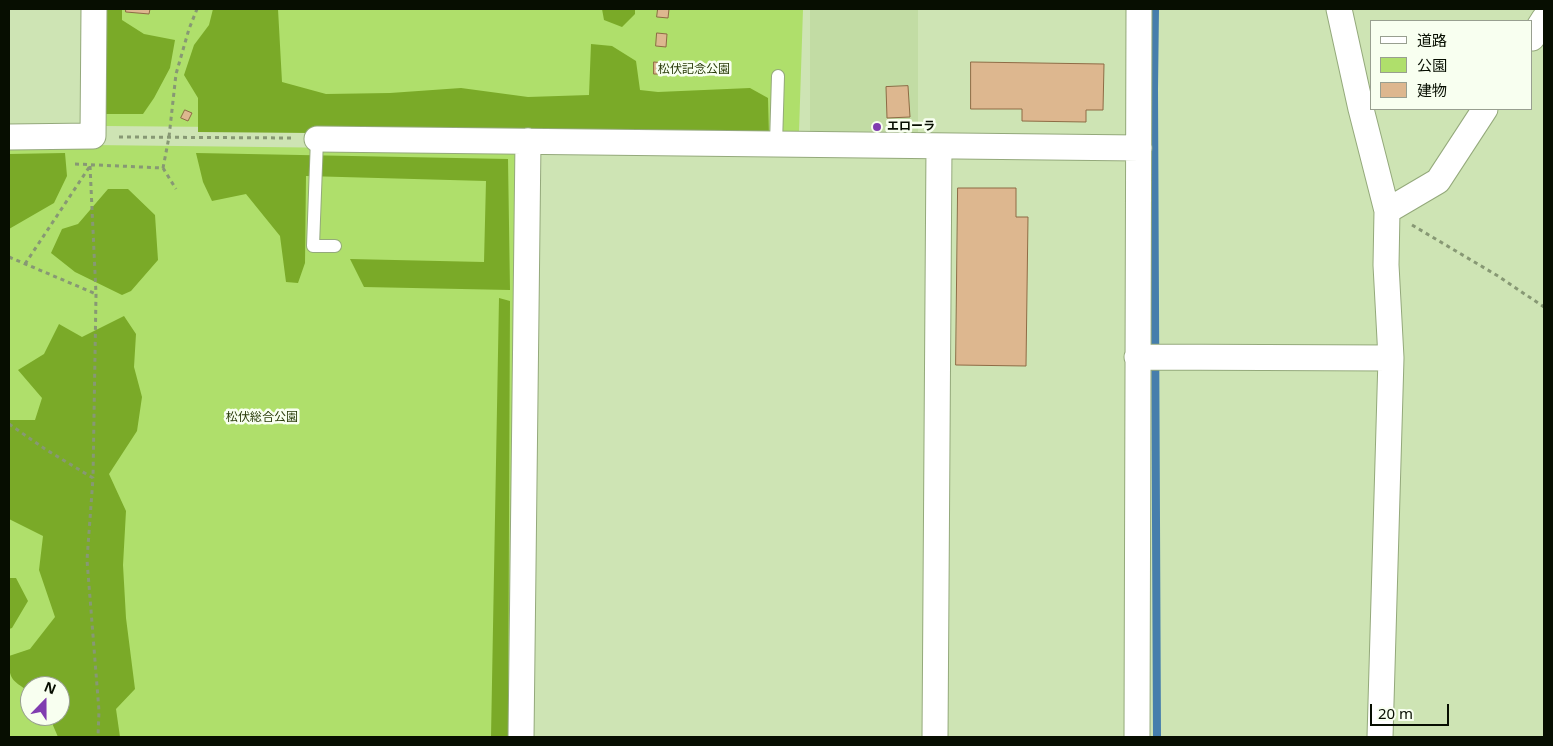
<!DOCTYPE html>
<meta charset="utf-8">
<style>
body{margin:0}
#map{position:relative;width:1553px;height:746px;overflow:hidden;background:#cee4b4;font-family:"Noto Sans","Noto Sans JP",sans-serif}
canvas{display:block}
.frame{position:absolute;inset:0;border:10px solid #070e01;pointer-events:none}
.legend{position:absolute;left:1370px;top:20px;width:162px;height:90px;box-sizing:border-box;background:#f8fff0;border:1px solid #989f90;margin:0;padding:6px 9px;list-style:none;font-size:15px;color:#070e01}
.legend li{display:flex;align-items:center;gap:10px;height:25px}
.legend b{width:25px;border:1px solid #989f90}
.north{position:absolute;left:20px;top:676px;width:50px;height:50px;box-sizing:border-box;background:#f8fff0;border:1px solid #989f90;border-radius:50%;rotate:22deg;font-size:14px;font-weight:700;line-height:20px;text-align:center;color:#070e01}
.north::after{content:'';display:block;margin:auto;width:18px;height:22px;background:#803db0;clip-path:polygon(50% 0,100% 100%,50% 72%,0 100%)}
.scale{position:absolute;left:1370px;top:704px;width:79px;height:22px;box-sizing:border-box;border:2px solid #070e01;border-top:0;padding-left:6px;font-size:15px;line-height:18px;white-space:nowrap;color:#070e01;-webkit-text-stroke:4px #f8fff0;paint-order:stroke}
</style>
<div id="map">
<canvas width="1553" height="746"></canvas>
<div class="frame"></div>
<ul class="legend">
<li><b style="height:6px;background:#fff"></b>道路</li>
<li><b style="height:14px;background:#afdf6b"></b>公園</li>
<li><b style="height:14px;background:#ddb78f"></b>建物</li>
</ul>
<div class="north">N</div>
<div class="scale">20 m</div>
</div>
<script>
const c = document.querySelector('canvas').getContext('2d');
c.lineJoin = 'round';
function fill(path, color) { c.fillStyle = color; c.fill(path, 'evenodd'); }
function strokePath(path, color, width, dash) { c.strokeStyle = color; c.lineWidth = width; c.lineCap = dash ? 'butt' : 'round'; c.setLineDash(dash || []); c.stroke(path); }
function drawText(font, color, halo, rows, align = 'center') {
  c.font = font + ' "Noto Sans","Noto Sans JP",sans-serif'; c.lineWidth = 5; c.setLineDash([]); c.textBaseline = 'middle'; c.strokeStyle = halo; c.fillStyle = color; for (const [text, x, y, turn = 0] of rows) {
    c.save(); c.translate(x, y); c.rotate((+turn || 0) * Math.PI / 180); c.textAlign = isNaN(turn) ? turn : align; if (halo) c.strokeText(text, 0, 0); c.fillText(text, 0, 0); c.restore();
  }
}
fill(new Path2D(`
 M810,9H918V132L810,131Z`), '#c2dca4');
fill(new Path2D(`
 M107,9H803L799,132L106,126Z
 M93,145L518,150L513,737H9V146ZM30,686H60V716H30Z`), '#afdf6b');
fill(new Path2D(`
 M100,9H122V20L144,34L175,40L170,68L154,98L143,114H98Z
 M213,9H278L282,82L326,94L390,93L461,88L528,97L589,95L591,44L612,46L636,61L640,90L658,92L750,88L768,98L769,137L198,132V98L184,75L194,45L209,25Z
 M602,9H635V14L622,27L604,20Z
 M65,153L67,176L54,203L9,229V154Z
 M196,153L508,159L510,290L364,287L350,259L484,262L486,181L306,176L305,263L298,283L286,282L280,236L246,194L212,201L203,182Z
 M108,189H128L155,215L158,260L131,291L122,295L75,272L51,253L62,229L78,224Z
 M499,298L510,301L508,737H491Z
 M124,316L136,334L134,367L142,397L137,431L109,474L126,511L123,565L126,618L135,689L116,709L120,737H58L49,716H60V686H30V692C10,679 9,679 9,656L30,649L55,617L39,570L43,536L9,519V420H35L42,398L18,370L44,354L59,324L82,337Z
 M9,578H16L28,601L12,628L9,629Z`), '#7aaa28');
strokePath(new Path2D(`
 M1155,9L1154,89L1157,737`), '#467eac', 8);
const building = new Path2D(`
 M126,9H150L149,14L126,12Z
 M658,9H669L668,18L657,17Z
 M657,33L667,34L666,47L656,46Z
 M654,62L664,63L663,74H654Z
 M971,62L1104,64L1103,110H1086V122L1022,121V109H971Z
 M908,86L910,117L887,118L886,87Z
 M185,110L192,113L188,121L181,118Z
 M958,188H1016V217H1028L1026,366L956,365Z`);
fill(building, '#ddb78f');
strokePath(building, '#8e6b45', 1);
const service = new Path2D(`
 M317,139L313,246H335
 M776,144L778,76`);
const minor = new Path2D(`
 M1339,9L1361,109L1387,211L1386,265L1391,358L1380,737
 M1532,38L1544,19
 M9,137L93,136L94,9
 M317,139L1139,148
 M1387,211L1438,181L1485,109
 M1137,357L1391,358
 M521,737L528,141
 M935,737L939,146
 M1137,737L1139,9`);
strokePath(service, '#94a97b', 14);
strokePath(minor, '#94a97b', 27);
strokePath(new Path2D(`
 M119,137L293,138
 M75,164L163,168L169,137L176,74L189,29L197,9
 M90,166L96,294L93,478
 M163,168L176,189
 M1412,225L1498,276L1544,307
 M9,257L96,294
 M25,264L90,166
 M9,424L45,449L93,478L87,560L99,711L98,737`), '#879874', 3, [4, 4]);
strokePath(service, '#fff', 12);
strokePath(minor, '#fff', 25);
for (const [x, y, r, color] of [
 [877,127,5,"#803db0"]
]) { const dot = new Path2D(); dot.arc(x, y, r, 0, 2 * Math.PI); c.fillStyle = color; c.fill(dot); strokePath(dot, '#f8fff0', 2); }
drawText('12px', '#283b09', '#f8fff0', [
 ["松伏記念公園",694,70],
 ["松伏総合公園",262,418]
]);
drawText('bold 12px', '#070e01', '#f8fff0', [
 ["エローラ",887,127]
], 'left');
</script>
